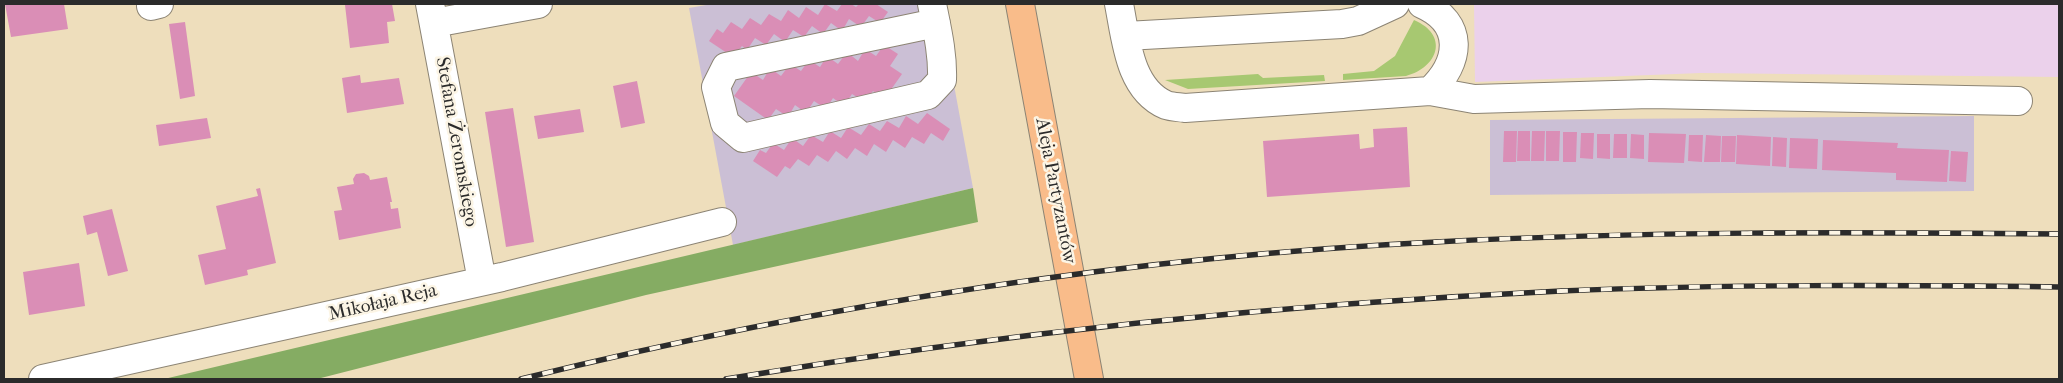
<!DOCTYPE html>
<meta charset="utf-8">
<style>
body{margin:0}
#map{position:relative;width:2063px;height:383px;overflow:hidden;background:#eedebc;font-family:"IM FELL French Canon",serif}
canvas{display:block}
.frame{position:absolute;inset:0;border:5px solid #2b2b2b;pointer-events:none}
</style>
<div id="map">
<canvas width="2063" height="383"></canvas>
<div class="frame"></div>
</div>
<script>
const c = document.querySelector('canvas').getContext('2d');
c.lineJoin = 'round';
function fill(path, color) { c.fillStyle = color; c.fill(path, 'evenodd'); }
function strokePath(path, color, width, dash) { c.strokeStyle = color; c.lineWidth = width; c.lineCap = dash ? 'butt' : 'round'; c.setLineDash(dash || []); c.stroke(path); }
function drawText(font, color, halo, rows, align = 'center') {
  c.font = font + ' "IM FELL French Canon",serif'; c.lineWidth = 5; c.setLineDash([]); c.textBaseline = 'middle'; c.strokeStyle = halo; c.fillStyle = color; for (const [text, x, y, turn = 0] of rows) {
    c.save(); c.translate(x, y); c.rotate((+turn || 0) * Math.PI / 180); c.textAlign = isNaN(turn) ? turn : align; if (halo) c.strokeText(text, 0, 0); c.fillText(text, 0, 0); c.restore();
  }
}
fill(new Path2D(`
 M1474,4H2059V77L1701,73L1475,82Z`), '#ebd1eb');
fill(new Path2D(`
 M712,4H939L973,188L733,245L689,8Z
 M1974,116V191L1490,195V120Z`), '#cbbfd5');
fill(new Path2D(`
 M1414,20C1449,35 1439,67 1406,76L1343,80V74L1374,71L1395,56Z
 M1258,74L1263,78L1324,75L1325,81L1188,89L1165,80Z`), '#a7c871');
fill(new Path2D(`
 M973,188L978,222L646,295L317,379H164Z`), '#85ac63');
fill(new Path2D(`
 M5,4H64L68,29L11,37Z
 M392,4L395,21L387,22L389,43L350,48L345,5Z
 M825,4L837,11L842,4H851L856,7L859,4H876L888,12L880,23L869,16L861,27L849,19L842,31L831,23L823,34L812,26L804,37L793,30L785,42L774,34L766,45L755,38L747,50L742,46L733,57L709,41L717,29L723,33L731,22L742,29L750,18L761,25L769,14L781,21L788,10L799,18L806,7L818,15Z
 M185,22L195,96L180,99L169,24Z
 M884,45L898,54L890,66L902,74L885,98L873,91L865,102L852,94L844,106L833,98L826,109L814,101L806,113L795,105L788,117L776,109L768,120L734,96L751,72L763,80L770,68L781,76L790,64L801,71L809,60L820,67L827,56L838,64L847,52L858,61L865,49L876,56Z
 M360,75L361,83L399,78L404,104L347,113L342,78Z
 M637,81L645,123L621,128L613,86Z
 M513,108L534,242L506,247L485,112Z
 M580,109L584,132L538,139L534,116Z
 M927,113L950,129L943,141L931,133L924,144L912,137L905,148L893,140L886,152L874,144L867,156L855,148L847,159L836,151L828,162L817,155L809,166L798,159L790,169L785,166L777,177L753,161L760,150L766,153L773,143L784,150L792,138L803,146L811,135L823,142L830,131L841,138L848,127L861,135L869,124L880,131L887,121L899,128L906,116L918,124Z
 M207,118L211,138L159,146L156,125Z
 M1407,127L1410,187L1267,197L1263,141L1359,134L1360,149L1374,147L1373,129Z
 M1504,131H1517L1516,162H1503Z
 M1518,131H1530V161H1517Z
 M1532,131H1545L1544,161H1531Z
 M1546,131H1560L1559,161H1546Z
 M1563,132H1577L1576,162H1563Z
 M1581,133H1594L1593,159L1580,158Z
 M1649,133L1686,134L1684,163L1648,162Z
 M1597,134H1610V159L1597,158Z
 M1614,134H1627V158H1613Z
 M1631,134L1644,135V159L1630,158Z
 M1689,135H1703L1702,162L1688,161Z
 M1706,135L1721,136L1720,162H1704Z
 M1737,135L1771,137L1770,166L1736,164Z
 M1722,136H1736L1735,162H1721Z
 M1773,137L1787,138L1786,167L1772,166Z
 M1790,138L1818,139L1817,169L1789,168Z
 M1823,140L1898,143L1897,148L1949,150L1947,182L1896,180V173L1822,170Z
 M1951,151L1968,152L1966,182L1949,181Z
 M364,173L369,176L370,180L387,177L392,202H390L391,209L398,208L401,228L339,240L334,211L342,210L337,187L354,184L353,179L356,174Z
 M260,188L276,263L247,270L248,275L205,285L198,255L226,249L216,206L258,196L256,189Z
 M112,209L128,271L108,276L97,232L87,235L83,216Z
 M79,263L85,306L29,315L23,272Z`), '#da8eb6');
const minor = new Path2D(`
 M430,4L482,281
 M932,4C937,29 943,54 942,80L928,95L743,138L725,123L716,87L726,67L936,23
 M1119,4C1126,39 1129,89 1166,105C1172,107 1179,107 1185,108L1430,91C1461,62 1465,23 1422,4
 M151,6L159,4
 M434,23L538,4
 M1126,36L1342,24L1358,21L1395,4
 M1430,91L1474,99L1650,94L2018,101
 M43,379L502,277L722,222`);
const major = new Path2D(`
 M1020,4L1089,379`);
strokePath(minor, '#8c8474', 30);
strokePath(major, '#8c8474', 30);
strokePath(minor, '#fff', 28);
strokePath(major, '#f9bc8a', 28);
const rail = new Path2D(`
 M521,379C821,305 1128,257 1436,242C1644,231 1851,232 2059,234
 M726,379C1002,333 1281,304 1561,291C1727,284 1893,285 2059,287`);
strokePath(rail, '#2b2b2b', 5.5);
strokePath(rail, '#fcf5e5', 4, [11]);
drawText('19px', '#2b2b2b', '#fcf5e5', [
 ["Stefana Żeromskiego",456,142,80],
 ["Aleja Partyzantów",1055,191,79],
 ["Mikołaja Reja",383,303,-13]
]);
</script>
